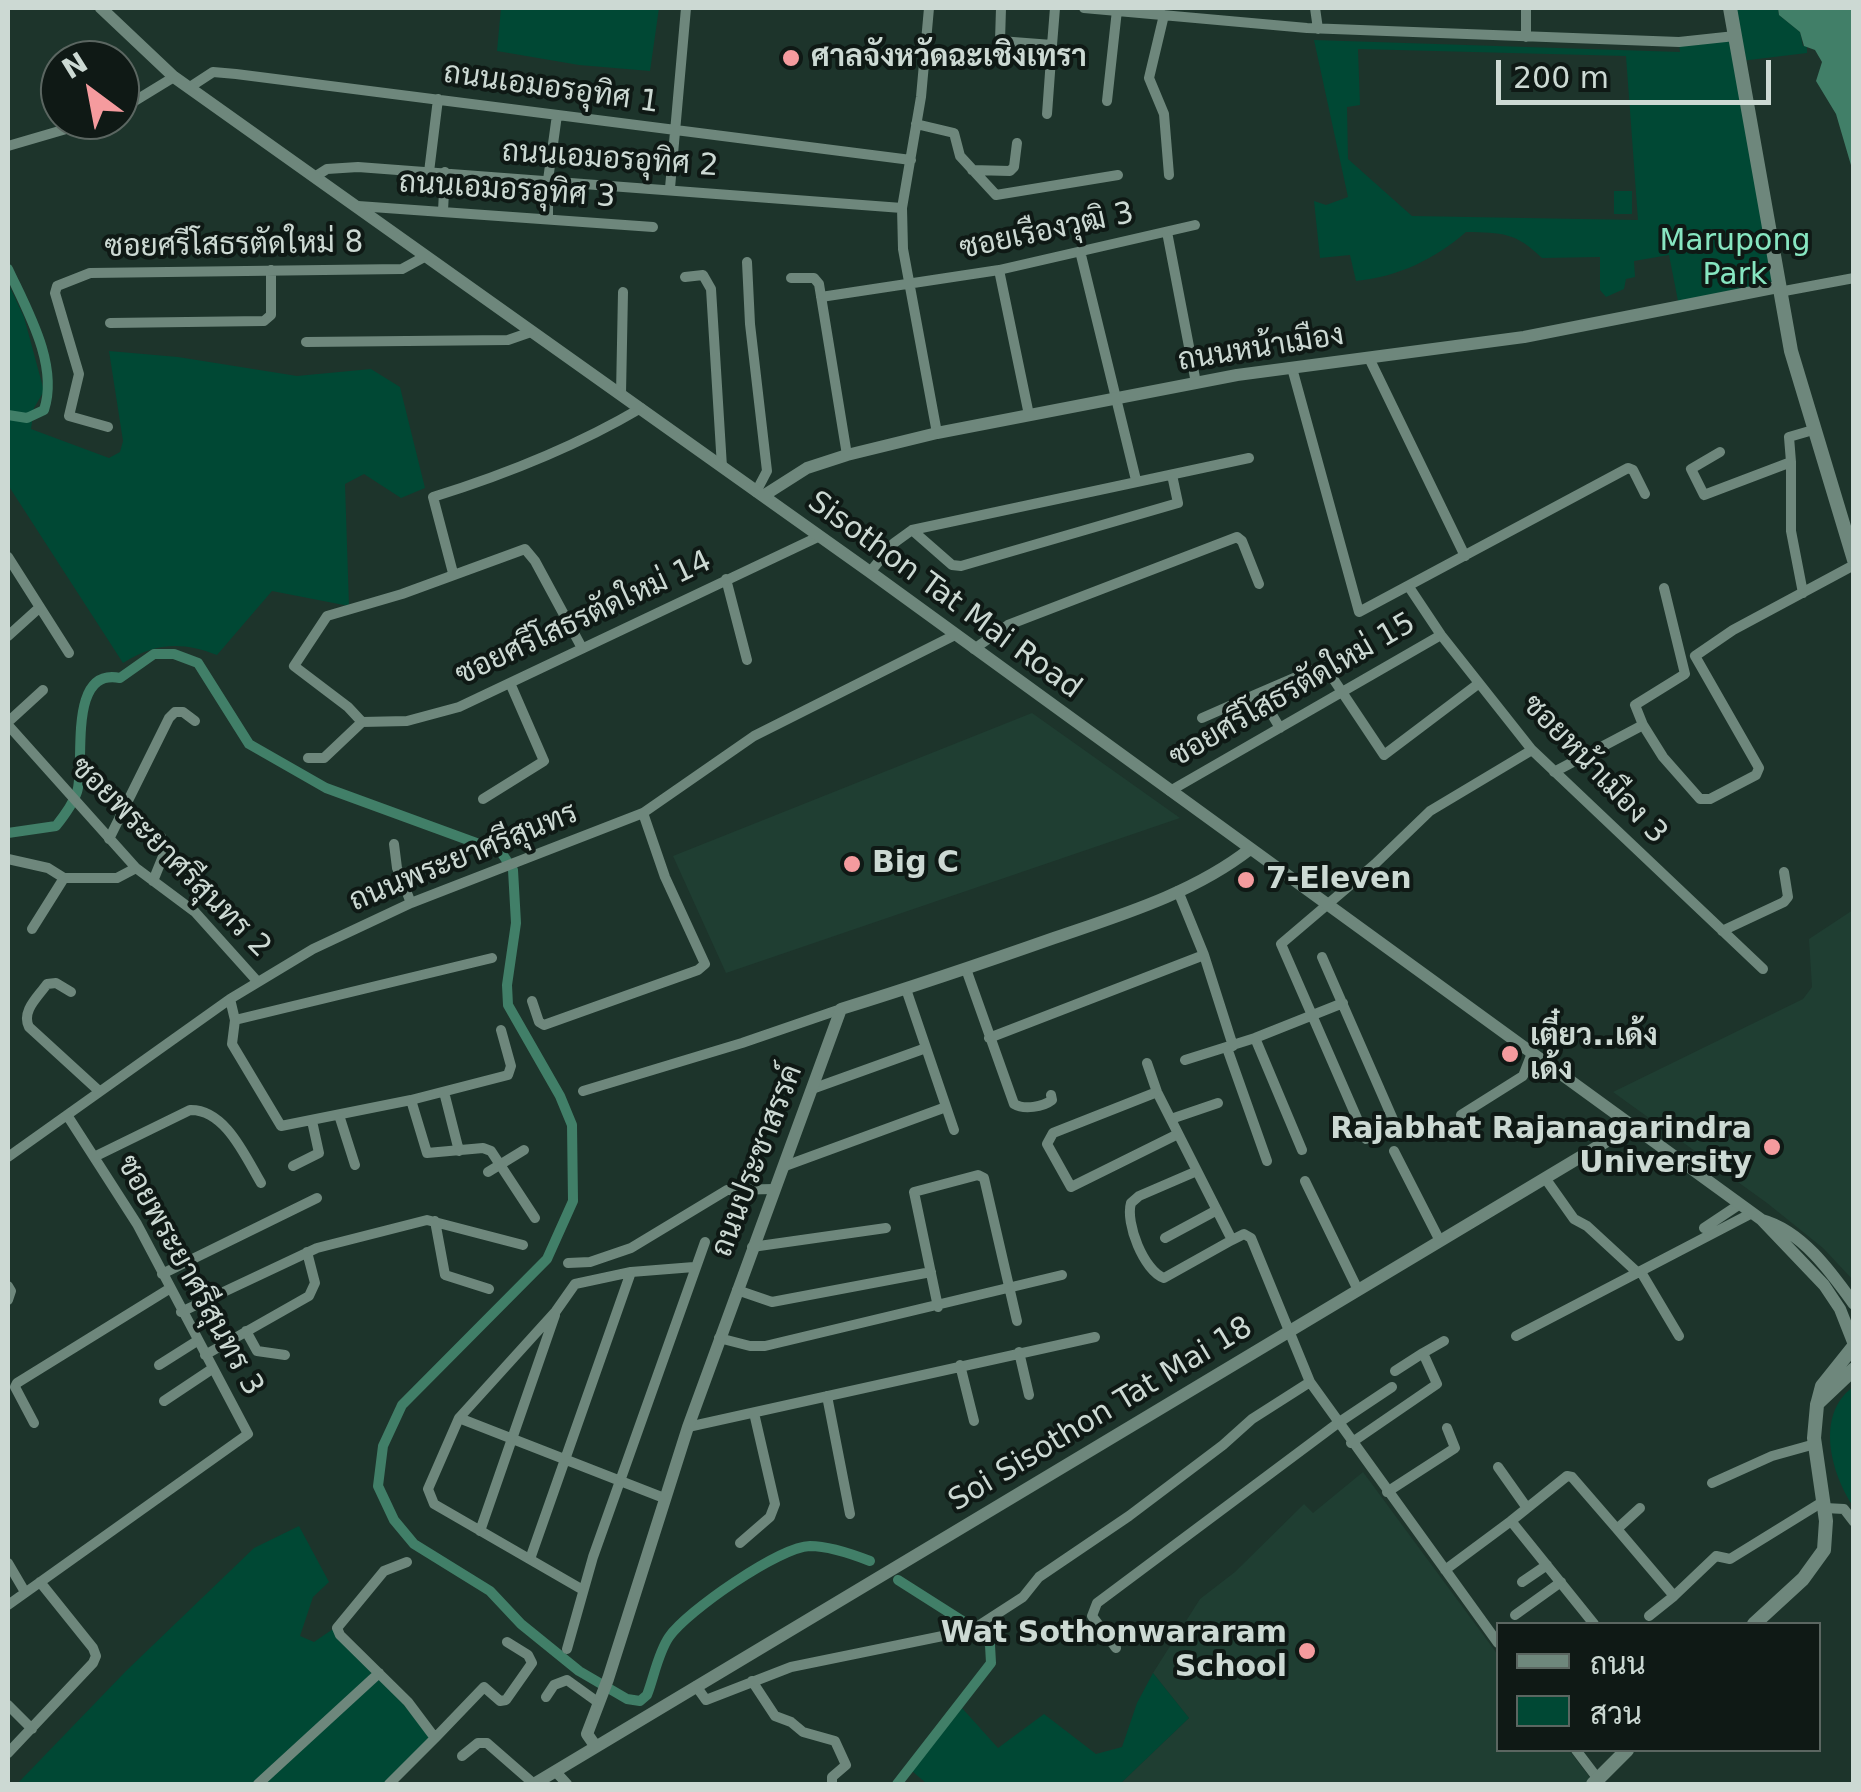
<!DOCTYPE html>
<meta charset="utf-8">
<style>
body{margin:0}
#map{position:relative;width:1861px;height:1792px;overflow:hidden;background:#1d342b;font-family:"DejaVu Sans",Sarabun,sans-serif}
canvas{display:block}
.frame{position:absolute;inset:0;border:10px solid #ccd9d3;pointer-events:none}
.legend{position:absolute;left:1496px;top:1622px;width:325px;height:130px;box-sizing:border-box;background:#0f1915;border:2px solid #5b6661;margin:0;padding:12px 18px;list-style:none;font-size:30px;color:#ccd9d3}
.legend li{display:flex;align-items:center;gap:20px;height:50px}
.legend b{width:50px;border:2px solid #5b6661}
.north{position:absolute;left:40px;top:40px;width:100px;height:100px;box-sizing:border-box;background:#0f1915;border:2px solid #5b6661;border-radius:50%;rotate:328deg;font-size:28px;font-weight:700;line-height:40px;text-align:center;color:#ccd9d3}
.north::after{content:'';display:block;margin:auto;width:35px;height:45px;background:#f59b9e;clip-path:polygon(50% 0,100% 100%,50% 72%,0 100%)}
.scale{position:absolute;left:1496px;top:60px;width:275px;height:45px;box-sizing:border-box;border:5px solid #ccd9d3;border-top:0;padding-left:12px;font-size:30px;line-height:35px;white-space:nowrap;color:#ccd9d3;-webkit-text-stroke:8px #0f1915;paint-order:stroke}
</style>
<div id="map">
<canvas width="1861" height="1792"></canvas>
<div class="frame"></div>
<ul class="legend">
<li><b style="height:12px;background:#6e877c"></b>ถนน</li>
<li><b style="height:28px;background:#004834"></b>สวน</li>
</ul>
<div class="north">N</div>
<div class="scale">200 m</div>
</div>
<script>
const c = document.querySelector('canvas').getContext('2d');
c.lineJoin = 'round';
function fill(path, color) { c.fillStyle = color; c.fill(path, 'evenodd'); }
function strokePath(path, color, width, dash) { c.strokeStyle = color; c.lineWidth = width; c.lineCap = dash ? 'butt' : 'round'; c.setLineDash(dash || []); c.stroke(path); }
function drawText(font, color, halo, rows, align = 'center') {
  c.font = font + ' "DejaVu Sans",Sarabun,sans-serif'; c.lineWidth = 8; c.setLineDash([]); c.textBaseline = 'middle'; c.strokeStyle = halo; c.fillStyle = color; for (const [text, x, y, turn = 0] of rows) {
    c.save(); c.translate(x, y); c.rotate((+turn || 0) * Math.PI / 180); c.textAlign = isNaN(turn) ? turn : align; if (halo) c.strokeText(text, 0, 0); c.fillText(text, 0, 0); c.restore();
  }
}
fill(new Path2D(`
 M1032,713L1180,818L726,973L673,856Z
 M1853,910V1280L1823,1248L1767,1203L1613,1092L1803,999L1812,987L1809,939Z
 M1363,1472L1498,1655V1750H1569L1591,1779L1585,1784H1120L1189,1718L1153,1673L1200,1599L1235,1572L1304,1504L1313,1513Z`), '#1f3e32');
fill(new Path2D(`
 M501,8H659L650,71L579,65L497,51Z
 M1729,8H1778L1779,15L1800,32L1803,46H1807V53L1741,61L1775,286L1679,306L1669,255L1634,261L1635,277L1626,279L1624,289L1606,297L1600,290V257L1542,258C1515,232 1503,233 1466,232C1435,259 1398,277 1356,281L1350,255L1320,258L1314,201L1326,205L1348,197L1314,40L1680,52L1679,44L1734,36ZM1358,49L1626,56L1638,220L1412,216L1348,159L1347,107L1360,105Z
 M1614,191H1632V214H1614Z
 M8,283L24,317L44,391L34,408L31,429L109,458L120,452L123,441L109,351L178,357L297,376L371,369L400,387L425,488L401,498L364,474L345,484L349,606L272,591L217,655C181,641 155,643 123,663L8,485Z
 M1853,1387V1506C1831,1473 1815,1415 1853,1387Z
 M299,1526L329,1582L313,1597L300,1636L314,1642L333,1629L374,1673L252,1784H17L126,1671L254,1548Z
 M1153,1673L1189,1718L1120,1784H927L912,1771L962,1708L998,1748L1044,1714L1096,1754L1122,1747L1137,1703Z
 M380,1678L427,1731L429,1739L388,1784H260Z`), '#004834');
fill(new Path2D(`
 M1778,8H1853V172L1836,114L1816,81L1822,62L1815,50L1804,46L1800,32L1779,15Z`), '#417f68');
strokePath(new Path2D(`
 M8,269C27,310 59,365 44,410L27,418L8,415
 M8,833L56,826C64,816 73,804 77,792C86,766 66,667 120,678L154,654H174L198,663L249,744L326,788L501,852L513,870L516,923L507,985L508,1005L560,1096L572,1125L573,1201L547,1259L402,1405L383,1446L378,1486L394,1520L414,1544L490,1591L521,1624L579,1671L627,1699L640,1701L647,1695C654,1677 658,1653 669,1637C687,1611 779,1547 810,1546C830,1546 852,1554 870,1561
 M897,1784L991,1663L990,1645L983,1634L898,1580`), '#417f68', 10);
strokePath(new Path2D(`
 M929,8L921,97L902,208L903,249L937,433
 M1001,8L1000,41L1052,45L1055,8
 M1084,8L1307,28L1679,42L1735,36
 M1315,8L1318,29
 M1164,15L1149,78L1164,114L1169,175
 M1526,37V8
 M190,87L213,72L236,74L911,160
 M1107,101L1117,10
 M120,110L174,77
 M1047,114L1052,45
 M916,124L954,133L960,156L996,195L1118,175
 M8,146L97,120
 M972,170L1010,171L1014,167L1017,143
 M429,172L438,99
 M316,176L327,169L358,167L902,208
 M670,188L686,8
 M358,206L653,227
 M443,211L445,172
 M548,218V180L557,115
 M1167,232L1196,383
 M1080,251L1136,480
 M747,262L750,324L767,471L756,492
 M999,270L1029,415
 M685,277L703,275L711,289L722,467
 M791,278H814L819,284L847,455
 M1779,292L1854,278
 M821,297L999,270L1195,225
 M110,323L264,321L271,315V270
 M306,342L508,340L531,332
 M1369,358L1465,556
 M1292,368L1359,612L1628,468L1633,470L1645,494
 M621,394L623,292
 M108,427L69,416L79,374L55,293L57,286L90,273L402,269L426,256
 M1720,452L1691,469L1704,495L1791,462L1789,437L1813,430
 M1791,462V531L1803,593
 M912,530L952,565L961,566L1178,503L1172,475
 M8,557L69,653
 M870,572L894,543L912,530L1249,458
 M453,573L433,497C507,474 575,447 641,408
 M726,579L747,660
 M1409,587L1441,635L1532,750L1763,969
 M8,636L39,608
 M582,648L535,561L525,549L402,594L327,616L294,666L348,707L362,722L407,721L459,707L820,536
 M974,649L1008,625L1237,537L1242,541L1259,584
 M1259,693L1324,665L1384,755L1478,684
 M1202,718L1259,693L1280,728
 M8,722L43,690
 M8,725L136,868L195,912L257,981
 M1643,725L1663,757L1700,799H1710L1756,775L1759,768L1695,656L1733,630L1854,565
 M308,758H324L362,722
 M1554,772L1643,725L1635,705L1685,674L1664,588
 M1170,791L1441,635
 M483,799L544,761L510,683
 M150,832L161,837L166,849L153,881
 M109,839L169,718L175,712H183L195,721
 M394,844L397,868L411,903
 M8,859L48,868L64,878
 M32,929L64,878H117L136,868
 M1722,931L1784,902L1788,897L1784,872
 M1204,955L1233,1046
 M1322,957L1395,1124
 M966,969L1014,1104C1024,1110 1043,1107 1052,1100L1051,1095
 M906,989L954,1130
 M71,992L56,983L47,984C38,997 21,1011 29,1027L99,1091
 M230,999L235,1020L232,1044L281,1126L411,1100L508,1075L511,1066L501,1030
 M532,1001L539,1022L544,1025L698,970L705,964L665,877L643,813
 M235,1020L492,958
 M989,1038L1204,955L1178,891
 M1255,1038L1302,1150
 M1227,1048L1267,1161
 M1185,1060L1255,1038L1343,1003
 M1147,1063L1157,1092L1232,1240L1244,1234L1251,1238L1310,1382L1498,1643
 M812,1089L926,1048
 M583,1091L742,1043L841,1009
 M444,1092L459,1151
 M1157,1092L1053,1133L1047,1144L1071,1187L1178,1134
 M411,1100L427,1153L483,1148L491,1151L535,1218
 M339,1115L355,1165
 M1461,1115L1523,1076L1532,1053
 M1171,1119L1218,1103
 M1366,1139L1281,944L1375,864L1430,811L1532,750
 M1394,1151L1440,1241
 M8,1157L230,999L313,949L411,903L643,813L754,736L955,635
 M94,1157L190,1110C225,1109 245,1156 261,1183
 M293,1166L319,1153L312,1121
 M785,1166L946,1107
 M1197,1171L1139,1196L1131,1203C1125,1223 1144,1271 1164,1278L1232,1240
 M488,1172L524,1150
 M1545,1178L1574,1219L1587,1226L1638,1273
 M1305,1181L1358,1290
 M435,1221L445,1275L489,1289
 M1704,1228L1740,1204
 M1165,1238L1217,1210
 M752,1247L886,1228
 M568,1263L590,1262L631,1248L727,1190L774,1189
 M1641,1272L1679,1336
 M162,1274L317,1198
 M8,1286L11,1291L8,1300
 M737,1290L772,1302L931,1272
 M938,1307L914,1192L978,1175L984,1178L1017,1321
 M181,1312L317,1248L427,1220L523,1245
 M246,1331L257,1351L285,1355
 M1516,1336L1752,1213
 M719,1338L750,1346H765L1062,1275
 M1019,1352L1029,1395
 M1423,1353L1444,1341
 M205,1355L309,1296L315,1283L307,1252
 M159,1365L197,1341
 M960,1365L974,1421
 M827,1396L850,1514
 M164,1401L212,1369
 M459,1418L664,1498
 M34,1423L15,1387L17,1383L169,1289
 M688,1427L1095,1337
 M1351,1443L1437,1384L1423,1353L1395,1371
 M1498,1467L1527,1508
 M1712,1483L1772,1456L1815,1444
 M1387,1492L1455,1448L1447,1428
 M1825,1508L1844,1509L1854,1522
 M1511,1521L1567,1476L1572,1477L1617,1529L1640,1508
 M1617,1529L1674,1596L1716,1556L1730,1559L1824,1501
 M480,1531L555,1315
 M740,1543L770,1517L775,1504L754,1413
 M530,1559L631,1272
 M8,1563L25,1592
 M1445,1570L1511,1521L1594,1624
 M1522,1582L1547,1565
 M583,1590L434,1504L428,1489L459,1418L556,1311L575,1284L631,1272L694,1267
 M8,1605L248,1434L137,1224L67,1115
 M1515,1615L1561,1582
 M1649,1616L1674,1596
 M1116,1648L1092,1616L1097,1603L1338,1423L1392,1387
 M567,1649L593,1557L705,1242
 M752,1681L775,1716L791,1722L803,1732L835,1741L846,1765L832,1777V1784
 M696,1686L706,1700L791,1667L972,1630L1023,1597L1039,1577L1129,1516L1223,1445L1252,1419L1310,1382
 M546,1697L554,1685L567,1680L599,1703
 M8,1705L32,1729
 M435,1738L484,1687L500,1701L506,1700L532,1663L528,1655L507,1642
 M1576,1750L1598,1779
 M8,1753L93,1663L96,1656L93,1648L40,1582
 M462,1756L478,1743H487L534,1784
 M556,1772L567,1784
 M258,1784L379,1673
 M389,1784L435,1738L408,1702L340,1635L337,1628L384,1571L407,1562`), '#6e877c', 10);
strokePath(new Path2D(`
 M101,8L174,77L870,572L1762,1220L1824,1285L1840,1309L1853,1342
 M763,496L807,468L847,455L937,433L1237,375L1524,337L1778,287
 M1762,1220C1802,1231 1831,1272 1854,1304
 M596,1747L587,1734L608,1679L688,1427L841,1009C912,987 983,963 1054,938C1121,915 1194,893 1250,849
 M534,1784L1632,1126`), '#6e877c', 12);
strokePath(new Path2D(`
 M1730,8L1791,351L1854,560
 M1817,1404L1854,1369
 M1754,1624L1803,1579L1824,1550L1826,1521L1814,1438L1817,1405L1822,1386L1854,1346
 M1593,1784L1627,1750`), '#6e877c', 14);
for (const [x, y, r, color] of [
 [791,58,10,"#f59b9e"],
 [852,864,10,"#f59b9e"],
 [1246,880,10,"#f59b9e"],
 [1510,1054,10,"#f59b9e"],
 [1772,1147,10,"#f59b9e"],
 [1307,1651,10,"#f59b9e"]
]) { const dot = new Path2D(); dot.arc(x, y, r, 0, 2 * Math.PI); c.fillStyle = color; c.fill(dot); strokePath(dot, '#0f1915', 4); }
drawText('bold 30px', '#ccd9d3', '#0f1915', [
 ["ศาลจังหวัดฉะเชิงเทรา",811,58],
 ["Big C",872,864],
 ["7-Eleven",1266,880],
 ["เตี๋ยว..เด้ง",1530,1037],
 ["เด้ง",1530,1071],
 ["Rajabhat Rajanagarindra",1752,1130,"right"],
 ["University",1752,1164,"right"],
 ["Wat Sothonwararam",1287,1634,"right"],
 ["School",1287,1668,"right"]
], 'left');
drawText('30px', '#ccd9d3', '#0f1915', [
 ["ถนนเอมอรอุทิศ 1",551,89,8],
 ["ถนนเอมอรอุทิศ 2",610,160,4],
 ["ถนนเอมอรอุทิศ 3",507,191,4],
 ["ซอยเรืองวุฒิ 3",1047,232,-12],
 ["ซอยศรีโสธรตัดใหม่ 8",234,246,-1],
 ["ถนนหน้าเมือง",1261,349,-9],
 ["Sisothon Tat Mai Road",944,596,36],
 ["ซอยศรีโสธรตัดใหม่ 14",584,619,-25],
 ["ซอยศรีโสธรตัดใหม่ 15",1293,691,-30],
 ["ซอยหน้าเมือง 3",1594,770,46],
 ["ซอยพระยาศรีสุนทร 2",170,858,45],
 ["ถนนพระยาศรีสุนทร",464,858,-22],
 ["ถนนประชาสรรค์",758,1161,-69],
 ["ซอยพระยาศรีสุนทร 3",189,1276,61],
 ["Soi Sisothon Tat Mai 18",1101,1415,-31]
]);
drawText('30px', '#87e6c1', '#0f1915', [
 ["Marupong",1735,242],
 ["Park",1735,276]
]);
</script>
